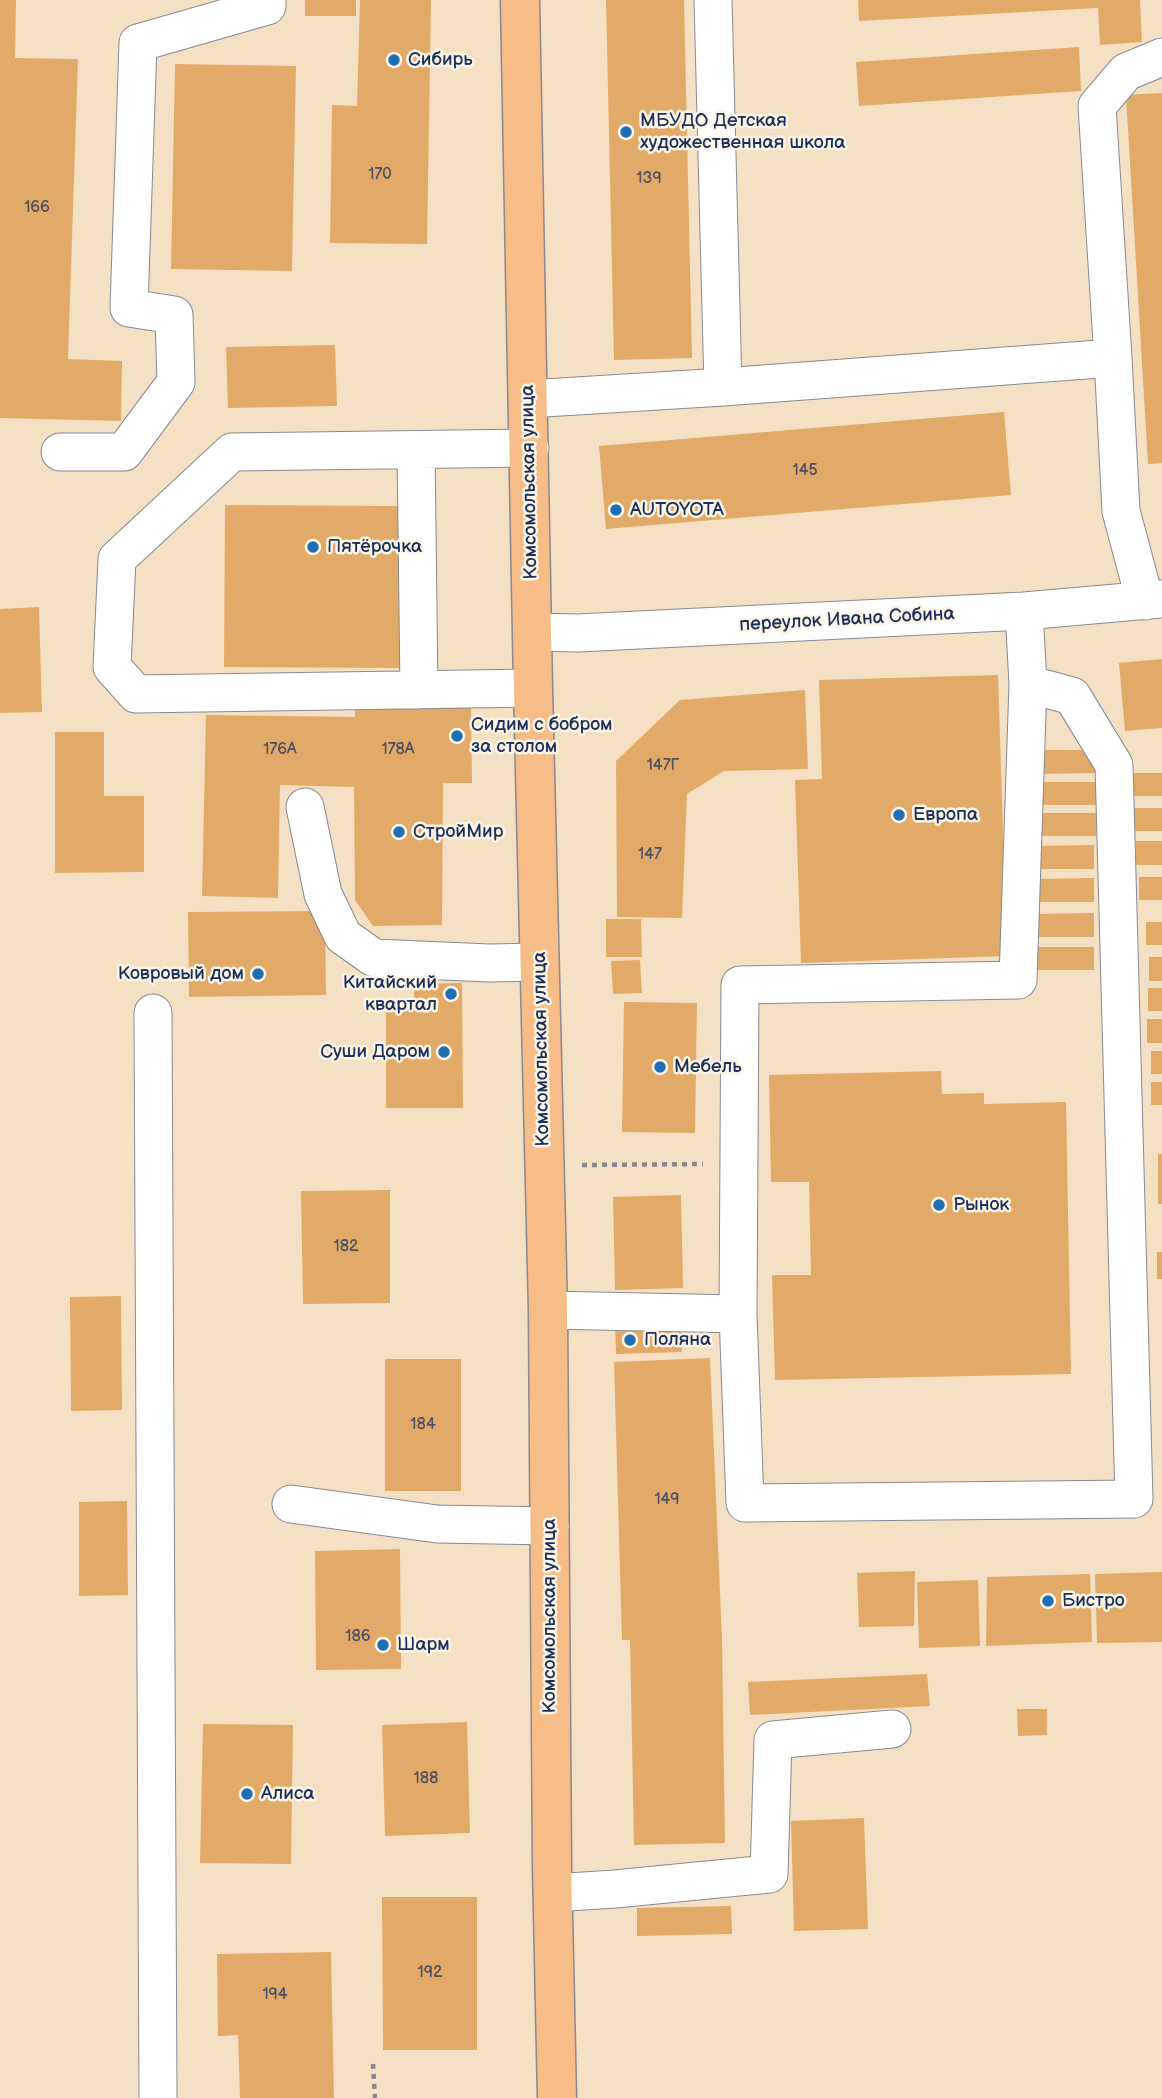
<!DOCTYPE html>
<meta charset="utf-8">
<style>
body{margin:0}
canvas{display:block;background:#f5e0c4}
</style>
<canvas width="1162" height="2098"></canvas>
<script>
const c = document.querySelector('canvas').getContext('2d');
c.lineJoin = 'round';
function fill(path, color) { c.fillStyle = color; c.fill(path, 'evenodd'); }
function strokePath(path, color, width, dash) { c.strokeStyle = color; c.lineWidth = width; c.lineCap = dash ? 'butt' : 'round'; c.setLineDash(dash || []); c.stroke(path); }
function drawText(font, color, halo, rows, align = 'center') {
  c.font = font + ' "Balsamiq Sans",sans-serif'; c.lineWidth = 5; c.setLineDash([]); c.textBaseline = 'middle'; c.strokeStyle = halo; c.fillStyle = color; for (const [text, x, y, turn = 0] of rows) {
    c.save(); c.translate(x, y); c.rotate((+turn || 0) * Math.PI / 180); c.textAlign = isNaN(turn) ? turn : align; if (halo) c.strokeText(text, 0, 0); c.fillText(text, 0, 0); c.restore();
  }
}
fill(new Path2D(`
 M0,0H16L15,58L78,59L68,359L122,361L121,421L0,418Z
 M305,0H356V16H305Z
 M360,0H431L427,244L330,243L332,105L357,106Z
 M606,0H684L692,358L614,360Z
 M858,0H1140L1142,42L1100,45L1098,8L859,21Z
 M1079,47L1081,91L859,106L856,62Z
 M175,64L296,66L292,271L171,269Z
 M1162,93V463L1148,464L1126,95Z
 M335,345L337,406L228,408L226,347Z
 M1004,412L1011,495L606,529L599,446Z
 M225,505L401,506L400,668L224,667Z
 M39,607L42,712L0,713V609Z
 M1162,659V728L1125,731L1119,663Z
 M998,675L1007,956L801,963L795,780L822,779L819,680Z
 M805,690L808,769L724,771L687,794L682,918L617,917L616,761L680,700Z
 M471,707L472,783H443L442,925L373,926L355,900L354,787L280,785L278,898L202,896L206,715L355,717V708Z
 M55,732H104V796H144V872L55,873Z
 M1037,750H1098V773L1037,774Z
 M1133,773H1162V796H1133Z
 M1036,782H1097V805H1036Z
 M1131,808H1162V831H1131Z
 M1035,813H1096V836H1035Z
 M1136,841H1162V865H1136Z
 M1094,845V869H1034V846Z
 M1139,877H1162V900H1139Z
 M1094,878V902H1034V879Z
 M325,911L326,995L189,997L188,912Z
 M1094,913V937H1033V914Z
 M606,919H641L642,957H606Z
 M1146,922H1162V945H1146Z
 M1033,947H1094V970H1033Z
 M1149,957H1162V981H1149Z
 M640,960L642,993L613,994L611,961Z
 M462,983L463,1108H386V1002L414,1003V984Z
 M1148,988H1162V1011H1148Z
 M624,1002L697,1003L695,1133L622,1132Z
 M1147,1019H1162V1043H1147Z
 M1151,1051H1162V1074H1151Z
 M941,1071L942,1094L984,1093V1104L1066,1102L1071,1374L775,1380L772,1275H811L809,1182H771L769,1075Z
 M1151,1082H1162V1105H1151Z
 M1158,1154H1162V1204H1158Z
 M390,1190V1303L303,1304L301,1191Z
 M681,1195L683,1288L615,1290L613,1197Z
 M1157,1252H1162V1279H1157Z
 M121,1296L122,1410L71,1411L70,1297Z
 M681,1323L682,1352L616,1354L615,1325Z
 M710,1358L722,1639L725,1843L634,1845L630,1640H622L614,1362Z
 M385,1359H461V1491H385Z
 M127,1501L128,1595L79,1596V1502Z
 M400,1549L401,1669L316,1670L315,1551Z
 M915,1571L914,1626L859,1627L857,1573Z
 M1162,1572V1642L1097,1643L1095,1574Z
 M1090,1574L1092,1642L986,1646L987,1577Z
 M978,1580L980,1646L919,1648L917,1582Z
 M927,1674L930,1706L750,1715L748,1682Z
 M1017,1709H1047V1735L1018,1736Z
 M467,1722L470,1833L385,1836L382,1725Z
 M203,1724L293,1725L291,1864L200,1863Z
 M864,1818L868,1929L794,1931L791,1821Z
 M382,1897H477V2050H383Z
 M731,1906L732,1934L637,1936V1908Z
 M331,1952L334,2098H240L238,2035L218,2036L217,1954Z`), '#e1aa69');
const minor = new Path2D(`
 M713,0L723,387
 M1113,358L1097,106L1126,72L1162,57
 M528,399L723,387L1113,358L1121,511L1145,601
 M530,448L232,452L117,559L112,667L136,694L533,688
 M416,450L419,690
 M60,452H124L176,382L174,315L129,308L138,43L267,6V0
 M1024,611L1028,684L1072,696L1114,765L1134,1499L745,1503L738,1314L740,985L1018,980L1028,684
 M532,632L578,633L1024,611L1162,599
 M305,807L323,894L343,936L374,958L489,963L539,962
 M153,1013L158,2098
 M548,1310L738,1314
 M291,1504L437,1524L550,1526
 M553,1893L615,1889L769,1874L773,1740L892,1729`);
const major = new Path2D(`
 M520,0L533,688L548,1310L552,1867L557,2098`);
strokePath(minor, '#888891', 39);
strokePath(major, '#888891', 41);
strokePath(new Path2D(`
 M582,1165L703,1164
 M373,2064L375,2098`), '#888891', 4.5, [5, 5]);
strokePath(minor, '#fff', 37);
strokePath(major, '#f7bd88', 38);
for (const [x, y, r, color] of [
 [394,60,7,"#1f6fb2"],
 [626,132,7,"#1f6fb2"],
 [616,510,7,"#1f6fb2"],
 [313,547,7,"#1f6fb2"],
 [457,736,7,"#1f6fb2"],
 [899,815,7,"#1f6fb2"],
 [399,832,7,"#1f6fb2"],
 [258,974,7,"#1f6fb2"],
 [451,994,7,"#1f6fb2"],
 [444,1052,7,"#1f6fb2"],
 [660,1067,7,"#1f6fb2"],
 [939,1205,7,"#1f6fb2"],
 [630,1340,7,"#1f6fb2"],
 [1048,1601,7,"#1f6fb2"],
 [383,1645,7,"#1f6fb2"],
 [247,1794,7,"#1f6fb2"]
]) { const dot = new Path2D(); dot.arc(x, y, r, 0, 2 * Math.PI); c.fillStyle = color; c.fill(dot); strokePath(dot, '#fcf5e5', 2.5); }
drawText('16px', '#4c4e61', null, [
 ["170",380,175],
 ["139",649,179],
 ["166",37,208],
 ["145",805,471],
 ["176А",280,750],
 ["178А",398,750],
 ["147Г",663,766],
 ["147",650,855],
 ["182",346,1247],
 ["184",423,1425],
 ["149",667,1500],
 ["186",358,1637],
 ["188",426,1779],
 ["192",430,1973],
 ["194",275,1995]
]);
drawText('19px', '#1b2f5e', '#fcf5e5', [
 ["Сибирь",408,60],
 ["МБУДО Детская",640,121],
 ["художественная школа",640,143],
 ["AUTOYOTA",630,510],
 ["Пятёрочка",327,547],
 ["Сидим с бобром",471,725],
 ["за столом",471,747],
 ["Европа",913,815],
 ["СтройМир",413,832],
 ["Ковровый дом",244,974,"right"],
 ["Китайский",437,983,"right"],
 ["квартал",437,1005,"right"],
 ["Суши Даром",430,1052,"right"],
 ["Мебель",674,1067],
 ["Рынок",953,1205],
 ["Поляна",644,1340],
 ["Бистро",1062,1601],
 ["Шарм",397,1645],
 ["Алиса",261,1794]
], 'left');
drawText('19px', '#1b2f5e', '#fcf5e5', [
 ["Комсомольская улица",530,482,-91],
 ["переулок Ивана Собина",847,620,-3],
 ["Комсомольская улица",542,1049,-91],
 ["Комсомольская улица",550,1616,-90]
]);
</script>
